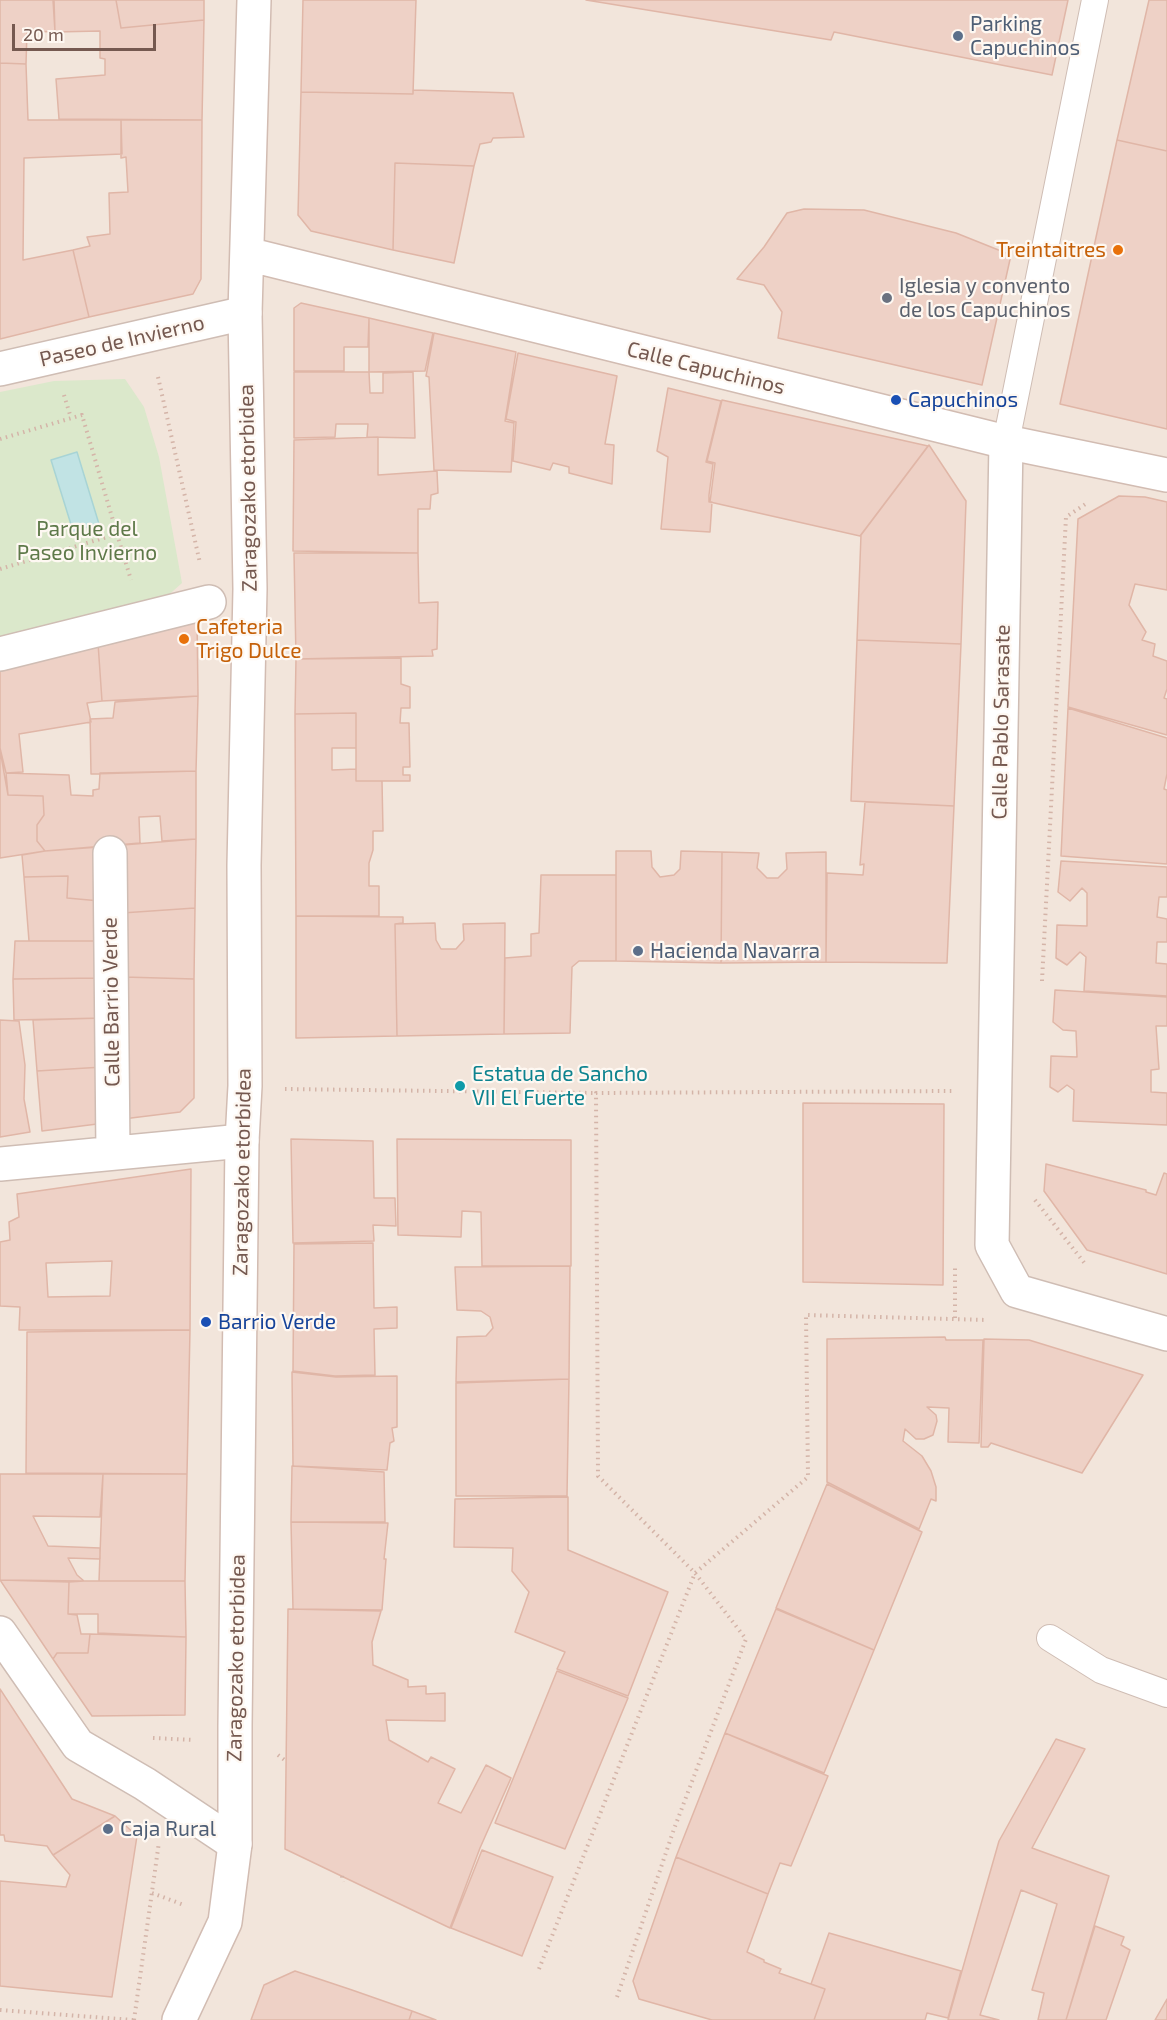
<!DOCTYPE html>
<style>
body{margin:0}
#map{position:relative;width:1167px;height:2020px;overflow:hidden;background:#fbf3ec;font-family:"Exo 2",sans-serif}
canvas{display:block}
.scale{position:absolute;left:12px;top:24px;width:144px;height:27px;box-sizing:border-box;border:3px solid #755950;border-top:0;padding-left:8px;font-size:18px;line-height:21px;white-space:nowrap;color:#755950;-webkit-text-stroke:4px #fef8f2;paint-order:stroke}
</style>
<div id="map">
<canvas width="1167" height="2020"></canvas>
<div class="scale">20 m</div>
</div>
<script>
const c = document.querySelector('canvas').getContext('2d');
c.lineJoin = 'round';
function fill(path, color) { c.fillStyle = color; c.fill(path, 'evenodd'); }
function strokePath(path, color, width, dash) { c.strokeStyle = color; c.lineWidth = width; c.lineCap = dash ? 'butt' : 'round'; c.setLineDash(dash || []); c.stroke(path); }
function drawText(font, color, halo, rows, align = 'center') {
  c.font = font + ' "Exo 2",sans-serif'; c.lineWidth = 4.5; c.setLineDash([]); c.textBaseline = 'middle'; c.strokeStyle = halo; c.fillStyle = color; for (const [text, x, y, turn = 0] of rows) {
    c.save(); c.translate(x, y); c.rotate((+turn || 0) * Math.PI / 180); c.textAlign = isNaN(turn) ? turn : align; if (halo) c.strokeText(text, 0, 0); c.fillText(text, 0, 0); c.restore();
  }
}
fill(new Path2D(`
 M0,0H1167V2020H0Z`), '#f2e5db');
fill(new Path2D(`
 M125,379L144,407L159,457L182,583L137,623L0,659V392L54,381Z`), '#dbe8cb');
const water = new Path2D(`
 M77,452L99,524L73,531L51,460Z`);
fill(water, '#c1e3e4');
strokePath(water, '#a8d4d5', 1.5);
const building = new Path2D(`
 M0,0H53L55,32L27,31L26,64L0,63Z
 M54,0H116L121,28L204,20L202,120L59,119L56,79L105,75V59L100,58V31L55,32Z
 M116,0H204V20L121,28Z
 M303,0H416L413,94L301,92Z
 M586,0H1068L1052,75L834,32L831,40Z
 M1149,0H1167V151L1117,140Z
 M0,63L26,64L28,120H121L122,154L24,158L23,260L73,250L89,317L0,339Z
 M413,90L513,93L524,137L493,138L491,142L480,144L474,166L395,163L393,250L311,231L298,215L301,92L413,94Z
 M121,120H202L201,279L193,294L89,317L73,250L90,246L87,237L110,234L109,193L128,192L126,157L121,158Z
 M1117,140L1167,151V429L1060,404Z
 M395,163L474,166L454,263L393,250Z
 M804,209L864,210L956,233L1011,255L982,385L778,338L782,312L764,285L737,279L764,247L787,213Z
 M301,303L369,318L368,347H344V371H294V308Z
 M369,318L433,333L425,371L369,372Z
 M434,333L516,352L505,421L514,423L511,472L434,470L429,377L426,376Z
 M518,353L617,376L605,444L614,445L612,484L569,473V467L553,463L550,470L513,461L516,422L506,419Z
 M294,372H369L370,393H383V373L413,372L415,438L367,437L368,424H336L335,437L294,438Z
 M668,388L721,401L706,462L713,464L709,495V502H712L710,532L661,529L668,457L657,451Z
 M722,400L928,446L860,536L710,502L715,463L707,461Z
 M378,437V475L437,471L438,493L431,495L430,509H418V553L293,551L294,440Z
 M929,445L966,501L961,644L857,640L861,535Z
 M1119,496L1145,497L1167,502V590L1135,584L1129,605L1146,632L1142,640L1155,644L1153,656L1167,661V689L1164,698L1167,699V735L1068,707L1078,519Z
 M294,553H418L419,603L438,602L437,649L432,650L433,656L296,659Z
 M197,616L198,696L102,701L98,643Z
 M857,640L961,644L954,806L851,801Z
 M98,643L102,701L87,703L91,722L19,734L23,772L6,773L0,748V671Z
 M401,658V684L410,687V708H401L400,723H409L410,767H403V775H410V781H356V713L295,714L296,659Z
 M198,696L196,771L91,774L90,719L113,718L115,702Z
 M1068,708L1167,738V774L1164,789L1167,790V864L1061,856Z
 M356,713V748H332V770L356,769V781H382L383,831H373V850L369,863V886H379V916H296L295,714Z
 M0,750L8,795L43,796L44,815L37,825V841L45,851L0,858Z
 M196,771V839L162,841L160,816L139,817L140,843L45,851L37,841V825L44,815L43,796L8,795L6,773L69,775L71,795L93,796V790L99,789L100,773Z
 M865,802L954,806L947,963L826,962L827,873L863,875L864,864L860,865Z
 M196,839L195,908L122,913L123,845Z
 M99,847L100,901L67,898L68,876L24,877L22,855L45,851Z
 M616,851H651L652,867L660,877L674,875L680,869L681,851L722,852L721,963L616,961Z
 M722,852L759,853L757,868L767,878H778L787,869L786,853L826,852V962L721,963Z
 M1061,861L1167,867V897H1159L1157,917L1167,919V942H1157L1156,963L1167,964V996L1084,991L1086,957L1080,952L1067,965L1056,958L1057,925L1087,926V893L1082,888L1070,901L1058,892Z
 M541,875H616V961H579L572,967L570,1033L504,1034L505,958L531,956V934L539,933Z
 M68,876L67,898L100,901L101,941H29L24,877Z
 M195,908L194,979L124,977L122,913Z
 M296,916L403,917V923L395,924L397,1036L296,1038Z
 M435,923L436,940L441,949H456L464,940L463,924L505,923L504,1034L397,1036L395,924Z
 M15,941H101L102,978L13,979Z
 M124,977L194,979V1098L180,1112L123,1119Z
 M102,978L103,1018L14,1020L13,979Z
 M1055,990L1167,997V1026H1156L1159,1069L1151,1070V1092L1167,1093V1125L1073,1121L1074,1090L1067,1085L1058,1092L1050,1087L1051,1056L1077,1057L1076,1031L1063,1030L1053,1022Z
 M103,1018V1067L37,1071L33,1020Z
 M0,1020L19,1021L25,1065L24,1099L30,1132L0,1137Z
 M103,1067L105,1123L42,1131L37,1071Z
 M803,1103L944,1104L943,1285L803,1282Z
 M291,1139L373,1141L374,1198H395L396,1226L373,1225L374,1241L293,1243Z
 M397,1139L571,1140V1266H482L481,1212L462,1211L461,1237L398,1235Z
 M1046,1164L1146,1190V1192L1156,1195L1164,1173L1167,1174V1274L1087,1250L1044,1191Z
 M191,1169L190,1330H19L20,1307L0,1306V1242L10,1240L9,1222L19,1217L17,1194ZM112,1261L110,1296L48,1297L46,1263Z
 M373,1243L374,1308L397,1307V1328L374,1329L375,1375L335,1376L293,1371L294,1244Z
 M570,1266L569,1379L456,1382L457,1337L486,1336L493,1328L490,1317L481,1311L457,1310L455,1267Z
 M190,1330L187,1474L26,1473L27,1332Z
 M945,1337L946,1340H983L979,1443L948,1442L949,1408L927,1407L936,1415L937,1421L933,1435L924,1439H916L905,1429L903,1441L922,1456L931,1471L936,1487V1501L931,1499L919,1529L827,1482V1339Z
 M984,1339L1029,1340L1143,1375L1082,1473L991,1443L988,1447H981Z
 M292,1372L336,1377L397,1376V1427L392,1428L394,1441L390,1443L387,1470L293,1466Z
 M569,1379L567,1496H456V1383Z
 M292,1466L384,1472L385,1522H291Z
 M0,1474H103L100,1517L33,1516L48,1546L100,1548V1559L68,1558L77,1575L84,1581L0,1580Z
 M103,1474H187L185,1581H99Z
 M827,1484L922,1532L874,1650L776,1608Z
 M568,1497V1550L668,1592L628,1696L557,1669L565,1652L515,1632L529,1592L512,1571L513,1548L454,1547L455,1499Z
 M291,1522L388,1523L384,1559H386L382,1610L293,1609Z
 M0,1580L69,1582L68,1614L77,1615L81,1634H90L88,1653H57L53,1659Z
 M84,1581H185L186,1637L98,1633V1614H68L69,1582Z
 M288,1609L381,1611L372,1642L373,1665L408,1680V1687L426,1686V1694L445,1693V1721L386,1720L389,1740L428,1762L431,1757L455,1769L438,1803L461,1813L486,1765L511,1778L480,1848L450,1928L285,1849Z
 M776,1609L874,1650L824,1773L725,1733Z
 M90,1634L186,1637L185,1715L92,1716L53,1659L57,1653H88Z
 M557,1671L628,1698L565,1849L495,1823Z
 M0,1689L72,1799L115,1816L53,1855L47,1846L5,1841L4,1835H0Z
 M725,1733L828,1776L791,1866L780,1863L768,1894L676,1857Z
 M1056,1739L1085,1749L1032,1848L1109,1876L1066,2020H1038L1044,1993L1032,1990L1057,1904L1021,1890L980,2015L999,2020H948L999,1841Z
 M115,1816L137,1836L112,1997L0,1986V1881L66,1887L70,1875L53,1855Z
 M482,1850L553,1877L522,1956L451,1928Z
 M676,1857L768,1894L747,1952L764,1960V1962L781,1969L779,1973L825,1989L814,2020H712L639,1999L633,1981Z
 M1095,1926L1124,1937L1121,1945L1130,1950L1106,2020H1066Z
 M829,1933L961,1971L948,2018L927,2013L925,2020H814L825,1989L811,1984Z
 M295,1971L352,1990L412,2011L409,2020H251L264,1985Z
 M1167,1999V2020H1155Z
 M412,2011L436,2020H409Z`);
fill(building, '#eed1c6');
strokePath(building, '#e0b6a7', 1.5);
const lane = new Path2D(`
 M1006,442L1095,0
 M1050,1638L1101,1670L1167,1694`);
const street = new Path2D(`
 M0,369L245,313
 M1006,442L992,1245L1017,1291L1167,1334
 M0,654L209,602
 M110,853L113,1152
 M0,1164L242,1141
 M0,1633L78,1745L145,1784L235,1844`);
const secondary = new Path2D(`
 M247,254L1006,442L1167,475
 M179,2020L225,1922L235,1844V1725L242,1141L245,1086L244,865L250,589L245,313L254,0`);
strokePath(lane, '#cfbdb4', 28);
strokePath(street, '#cfbdb4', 36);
strokePath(secondary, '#d2bcb2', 36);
strokePath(new Path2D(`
 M158,377L200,563
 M64,395L71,418
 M0,439L82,415L117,534L0,569
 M117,534L131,580
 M1042,981L1066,517L1087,503
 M285,1089L596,1093
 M1035,1200L1086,1265
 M955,1318V1268
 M153,1738L194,1740
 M278,1755L286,1761
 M342,1876L343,1882
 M152,1893L184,1905
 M539,1969L695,1573L808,1477L806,1315L987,1320
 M617,1997L674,1829L746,1639L695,1573L598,1476L596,1093L954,1091
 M0,2010L133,2020
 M134,2020L159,1842`), '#d4b4a8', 4, [1.5, 4.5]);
strokePath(lane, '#fff', 26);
strokePath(street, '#fff', 33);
strokePath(secondary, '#fff', 33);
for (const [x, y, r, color] of [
 [958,36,6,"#5c6f8a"],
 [1118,250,6,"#e8710a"],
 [887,298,6,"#6b7280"],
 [896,400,6,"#1a4fb4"],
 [184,639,6,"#e8710a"],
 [638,951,6,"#5c6f8a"],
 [460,1086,6,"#0f9aa8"],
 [206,1322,6,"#1a4fb4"],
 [108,1829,6,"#5c6f8a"]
]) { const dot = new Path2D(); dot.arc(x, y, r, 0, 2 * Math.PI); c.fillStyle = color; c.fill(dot); strokePath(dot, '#fef8f2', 2); }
drawText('21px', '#4e5e75', '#fef8f2', [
 ["Parking",970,24],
 ["Capuchinos",970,48],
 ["Hacienda Navarra",650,951],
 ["Caja Rural",120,1829]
], 'left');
drawText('21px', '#c56008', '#fef8f2', [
 ["Treintaitres",1106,250],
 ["Cafeteria",196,627,"left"],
 ["Trigo Dulce",196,651,"left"]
], 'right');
drawText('21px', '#5b616d', '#fef8f2', [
 ["Iglesia y convento",899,286],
 ["de los Capuchinos",899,310]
], 'left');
drawText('21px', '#755950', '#fef8f2', [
 ["Paseo de Invierno",122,341,-13],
 ["Calle Capuchinos",706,368,14],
 ["Zaragozako etorbidea",248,488,-91],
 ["Calle Pablo Sarasate",1001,722,-89],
 ["Calle Barrio Verde",111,1002,-91],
 ["Zaragozako etorbidea",242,1172,-89],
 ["Zaragozako etorbidea",236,1658,-89]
]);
drawText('21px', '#164399', '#fef8f2', [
 ["Capuchinos",908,400],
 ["Barrio Verde",218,1322]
], 'left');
drawText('21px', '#5e7949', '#fef8f2', [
 ["Parque del",87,529],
 ["Paseo Invierno",87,553]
]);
drawText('21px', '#0d838f', '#fef8f2', [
 ["Estatua de Sancho",472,1074],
 ["VII El Fuerte",472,1098]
], 'left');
</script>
